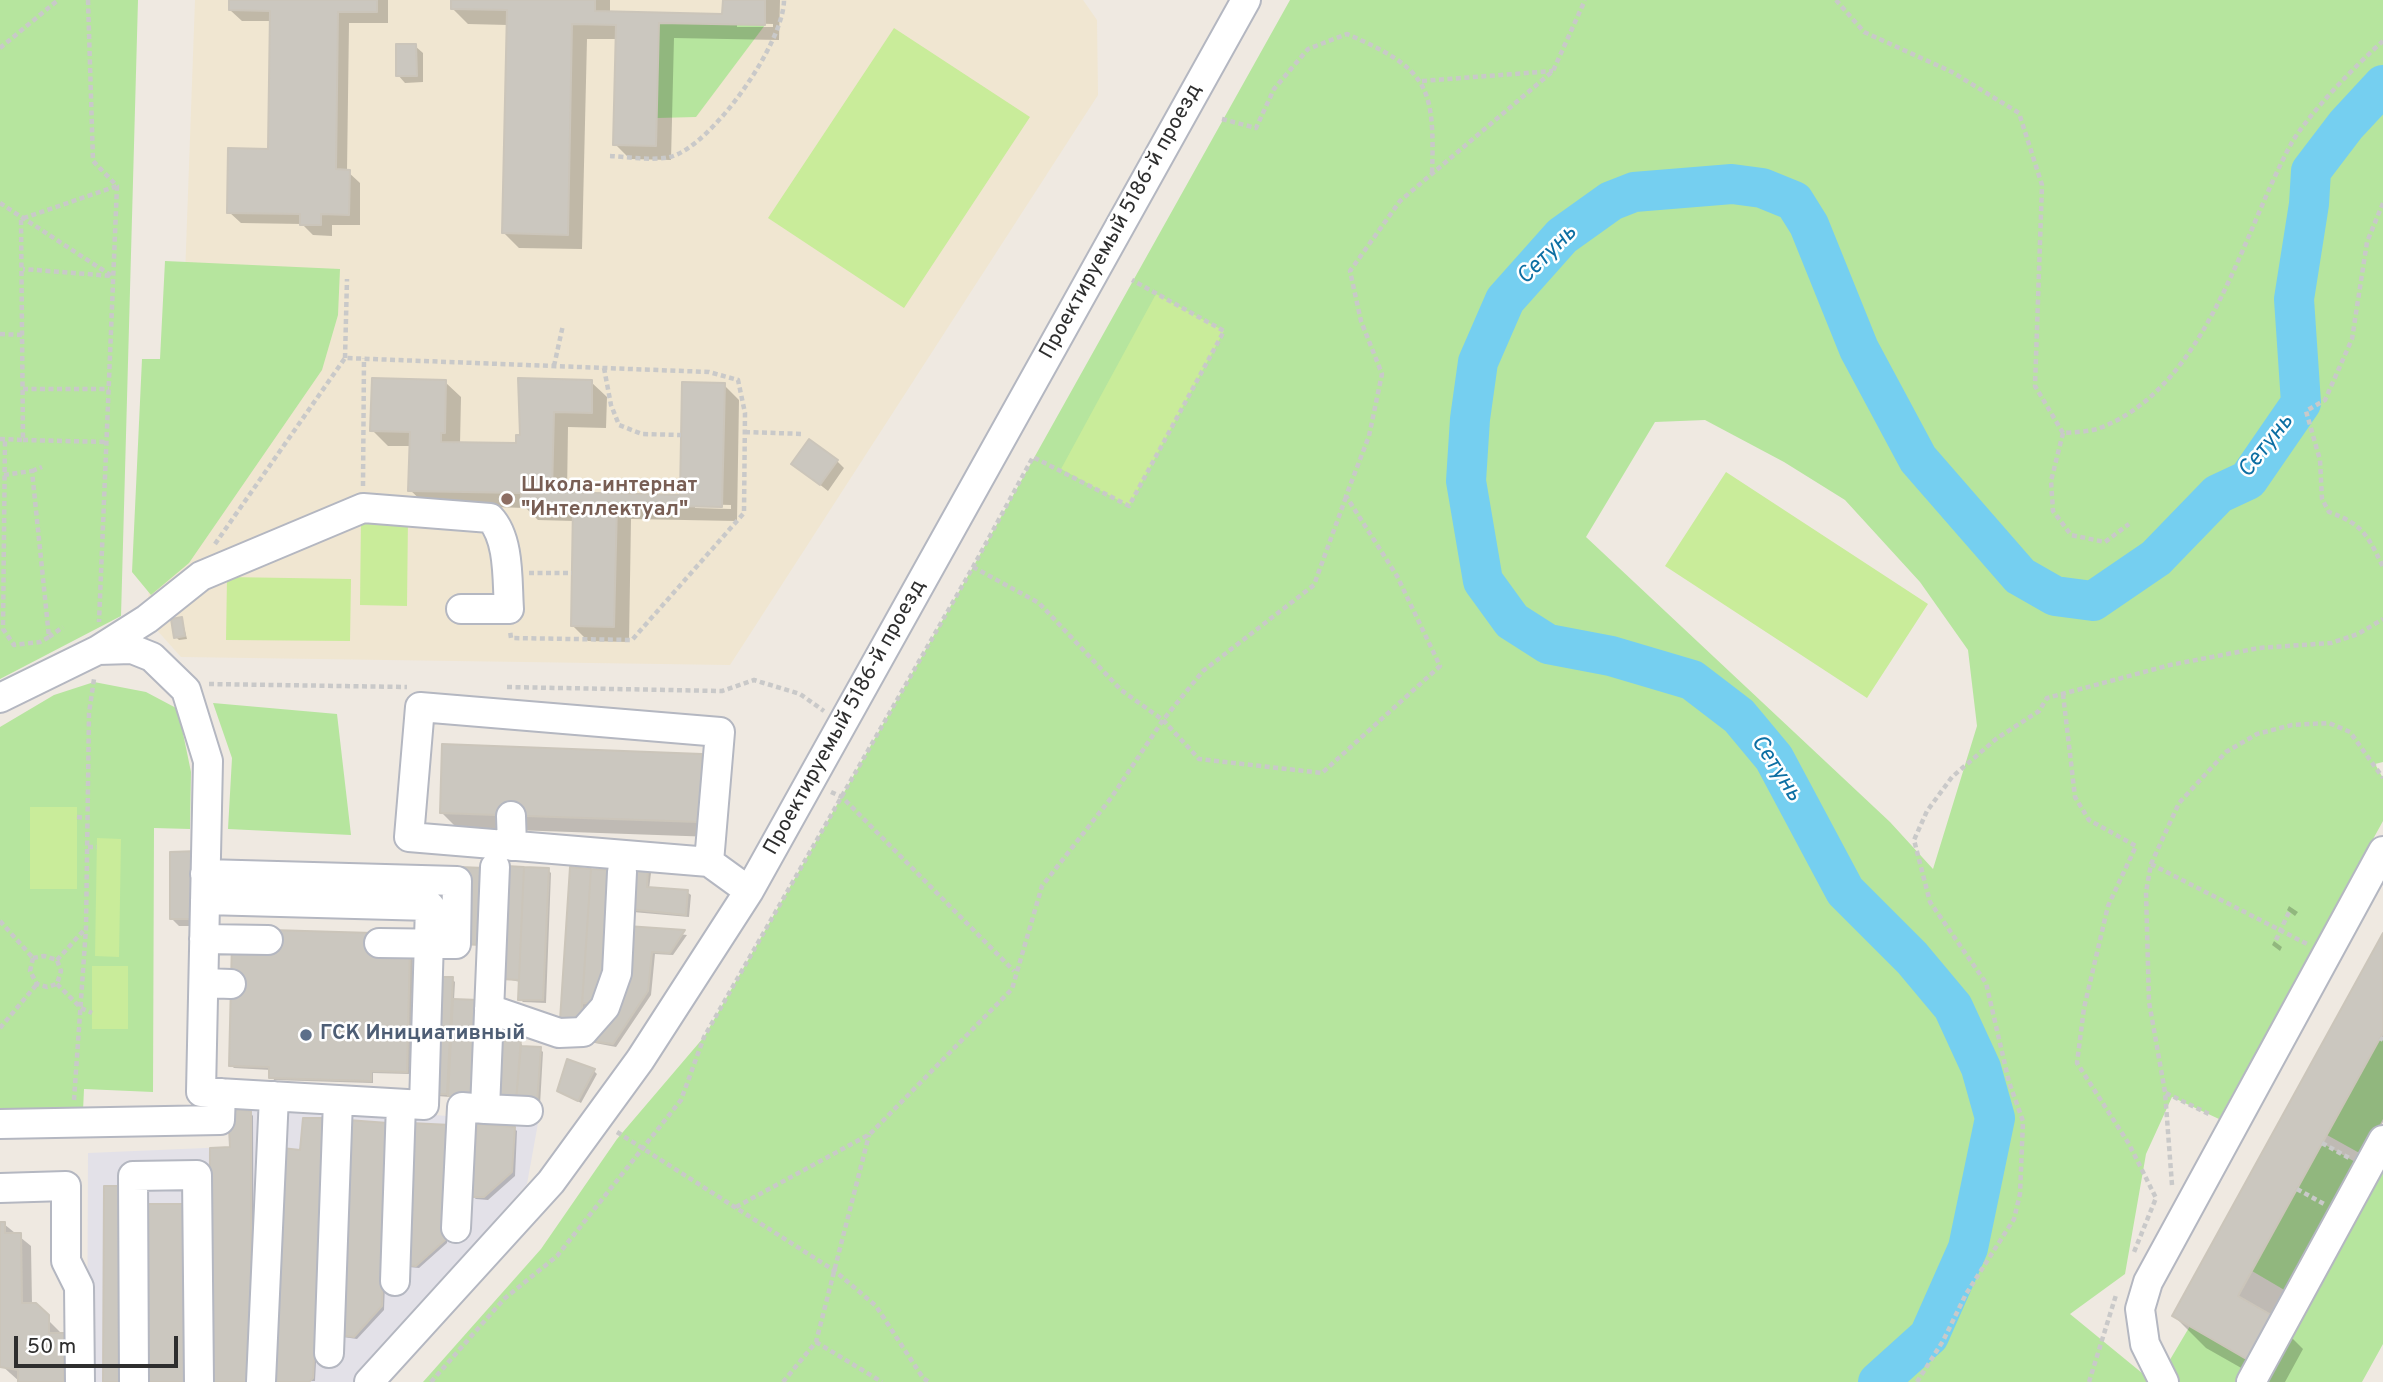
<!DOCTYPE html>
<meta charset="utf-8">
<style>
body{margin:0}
#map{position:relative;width:2383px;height:1382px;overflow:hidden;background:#efe9e1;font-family:Overpass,sans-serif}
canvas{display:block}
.scale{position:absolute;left:14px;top:1336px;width:164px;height:32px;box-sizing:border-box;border:4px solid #2e2e2e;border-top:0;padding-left:9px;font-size:21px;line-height:24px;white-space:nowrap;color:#2e2e2e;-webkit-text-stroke:5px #fff;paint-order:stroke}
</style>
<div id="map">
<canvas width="2383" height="1382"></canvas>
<div class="scale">50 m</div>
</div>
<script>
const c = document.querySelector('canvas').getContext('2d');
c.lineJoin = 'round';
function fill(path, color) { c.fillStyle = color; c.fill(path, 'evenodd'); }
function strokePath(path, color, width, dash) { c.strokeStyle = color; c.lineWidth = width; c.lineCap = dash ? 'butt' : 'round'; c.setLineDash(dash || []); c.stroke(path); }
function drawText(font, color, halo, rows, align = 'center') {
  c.font = font + ' Overpass,sans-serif'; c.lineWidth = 5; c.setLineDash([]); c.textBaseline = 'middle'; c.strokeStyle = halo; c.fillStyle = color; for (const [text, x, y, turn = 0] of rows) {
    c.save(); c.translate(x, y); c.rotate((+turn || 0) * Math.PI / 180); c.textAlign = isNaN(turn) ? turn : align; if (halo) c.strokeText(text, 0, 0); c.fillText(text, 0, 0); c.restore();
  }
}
fill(new Path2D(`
 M227,1099L538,1123L527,1184L354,1382H87L88,1153L229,1147Z`), '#e3e1e8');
fill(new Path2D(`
 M195,0H1083L1097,20L1098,95L730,665L181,657L147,619L150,569L175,552Z`), '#f0e6d1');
fill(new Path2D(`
 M0,0H138L121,616L0,679Z
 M1290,0H2383V762L2375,764L2383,778V821L2219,1119L2172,1097L2146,1154L2125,1274L2070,1314L2153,1382H423L541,1249L617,1139L704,1037L973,567ZM1705,420L1784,462L1845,500L1920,582L1968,650L1977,726L1933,869L1890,822L1586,537L1655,422Z
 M659,23L765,25L696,117L657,118Z
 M165,261L340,269L338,315L322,370L189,563L151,595L132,572L142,359H160Z
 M94,682L146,692L178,709L191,772L190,829L154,828L153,1092L84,1089L83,1111L0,1109V727L54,695Z
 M213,703L337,714L351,835L228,829L232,758Z
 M2380,1038L2383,1040V1119L2363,1155L2327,1135Z
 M2322,1143L2357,1163L2286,1291L2252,1271Z
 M2383,1167V1344L2362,1382H2264Z
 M2190,1326L2255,1364L2245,1382H2180L2168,1372V1363Z`), '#b6e59e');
fill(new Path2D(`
 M894,28L1030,117L904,308L768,218Z
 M1156,294L1224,331L1129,506L1061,469Z
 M1726,472L1928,604L1867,698L1665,566Z
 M361,516L408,517L407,606L360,605Z
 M227,577L351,579L350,641L226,640Z
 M30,807H77V889H30Z
 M97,838L121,839L119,957L95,956Z
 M92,966H128V1029H92Z`), '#c9ec9a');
fill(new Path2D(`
 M230,0H388V23H349L347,171L360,183V225H332V236L313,235L302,224L241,223L229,212L270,150L272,21H242L230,10Z
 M453,0H610V13L724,15V0H780L779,40L674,38L671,160L630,159L615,144L618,39H587L582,249L519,248L504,233L508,25L468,24L453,9ZM737,23L773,24V27H737Z
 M415,46L423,53V82L405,83L398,75Z
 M520,380L591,382L607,397L606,428L568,427L567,494L682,497L724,385L739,400L737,521L631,519L629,642L588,641L573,626L575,521L538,520L526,508L426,505L410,490L411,446H388L372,430L445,382L461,397L460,444L518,445L521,437ZM695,504L731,505V509L695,508Z
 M837,461L844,468L828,491L794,464Z
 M182,619L187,639L179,640L176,637Z
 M701,755L717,771L714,837L457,828L442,813Z
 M171,853L206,926H179L172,919Z
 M571,869L603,1006H585L584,1024L562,1019Z
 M548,870L551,873L546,1003L523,1002L520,999V982L503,978Z
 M648,870L651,873L649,889L687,892L691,895L689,917L633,912Z
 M2289,906L2298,912L2295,916L2287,910Z
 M629,928L687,935L673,955L655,954L651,995L616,1047L595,1043L592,1041Z
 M2383,936V1122L2274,1320L2303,1349L2285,1382H2266L2206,1348L2174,1316Z
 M2274,941L2282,947L2280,951L2272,945Z
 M413,951L410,1074L373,1073V1083L274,1080L271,1070L234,1068L231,1065Z
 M452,979L455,982L454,1000L476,1099L437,1096Z
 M520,1041L523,1047L540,1049L543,1052L540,1105L501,1103Z
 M594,1071L597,1074L581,1103L559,1091Z
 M250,1112L253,1116L254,1382L231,1148Z
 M329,1123L315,1381L272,1382L302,1152Z
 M388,1124L391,1127L384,1310L357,1339L343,1337Z
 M514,1128L517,1131L515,1176L488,1200L476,1199L472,1196Z
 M454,1130L447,1243L419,1268L409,1267Z
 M0,1224H4L31,1246L32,1304L74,1346L75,1382H20L0,1364Z`), '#0003');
strokePath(new Path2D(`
 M1878,1382L1929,1336L1968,1248L1995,1118L1981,1068L1953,1007L1912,958L1845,891L1774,758L1739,716L1692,680L1611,656L1548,644L1512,621L1483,581L1466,481L1470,419L1478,362L1505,300L1562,236L1611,201L1634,192L1732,184L1762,188L1794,201L1809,225L1859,349L1918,459L2020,576L2055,596L2093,601L2156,558L2218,494L2248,480L2301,403L2294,299L2309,204L2311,171L2346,125L2383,85`), '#75cff0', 40);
const building = new Path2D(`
 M229,0H377V12H338L336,169L350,170L349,215L321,214V225H300V214L227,213L228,148L268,149L270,11L229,10Z
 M451,0H595V11L722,14L723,0H765V25L659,23L656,146L613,145L616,25L572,24L568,235L502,233L507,10L451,9Z
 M396,44H416L417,76H396Z
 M372,378L446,380L445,433H441V442L516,443V435H520L518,378L592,380V413L554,412L552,492L680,495L682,382L725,383L722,507L617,505L614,627L571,626L573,506L521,505V493L408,491L410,432L370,431Z
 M809,439L838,460L820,485L791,464Z
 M182,617L185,636L174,638L171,619Z
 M442,744L702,754L700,822L440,813Z
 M199,851V919H170V852Z
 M506,866L524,867L519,980L501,979Z
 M631,866L648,868L647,887L688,890L686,915L628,909Z
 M459,867L485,868L483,945L456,944Z
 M524,867L549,868L543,1000H518Z
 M570,867L591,869L581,1021L560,1020Z
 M591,869L614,870L600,1004L582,1003Z
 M627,926L685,930L670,953L652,952L648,991L613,1044L590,1041Z
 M271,930L373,933L410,946L407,1072L371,1071V1081L269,1078V1067L229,1066L232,941Z
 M2383,933V1033L2238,1296L2273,1316L2248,1360L2172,1316Z
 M438,977H453L447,1094H432Z
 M453,999L479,1000L474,1097L448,1096Z
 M501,1038L521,1039L516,1101L496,1100Z
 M521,1046L541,1047L537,1103L516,1101Z
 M567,1059L595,1069L578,1101L557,1091Z
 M228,1108L251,1111V1382H209L210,1148L230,1147Z
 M303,1118H326L313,1378L309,1382H270L282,1148L300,1150Z
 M348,1120L388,1123L382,1306L354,1337L338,1335Z
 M410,1123L451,1125L445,1240L416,1266L404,1265Z
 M477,1124L515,1127L512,1172L484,1197H471Z
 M104,1186H121L126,1382H103Z
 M143,1204H188V1382H143Z
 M0,1222H5V1233H21L22,1303H36L49,1315V1333H64V1382H18V1370L0,1367Z`);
fill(building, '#cbc7bf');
strokePath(building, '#cbc5ba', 2);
const minor = new Path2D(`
 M98,650L147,619L201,576L363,508L490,518C510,539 507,581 509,609H461
 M0,698L98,650L132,649L152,657L186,690L208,761L201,1092L424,1105L430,906L205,900
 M511,816L512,846
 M709,862L409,837L420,707L720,732L709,862L749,891
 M205,874L457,881L456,944L379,943
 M204,939L268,940
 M204,983L231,984
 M489,1009L559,1033L583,1032L605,1007L617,973L622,872
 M485,1109L528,1111
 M0,1124L220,1120L221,1093
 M0,1188L66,1186V1261L79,1287L80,1382
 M456,1228L462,1107L485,1109L495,867
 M395,1281L401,1104
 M329,1353L338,1100
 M134,1382L133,1176L197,1175L199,1382
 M261,1382L274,1096
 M369,1382L551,1182L640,1060L749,891L1246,0
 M2164,1382L2145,1344L2140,1309L2148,1282L2383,851
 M2251,1382L2383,1140`);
strokePath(minor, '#b4b7c1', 32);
strokePath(new Path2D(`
 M88,0L93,161L117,186L99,622
 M1836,0L1864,32L1952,72L2019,113L2042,185L2035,386L2063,433C2074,432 2089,432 2100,428C2208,386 2241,236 2291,144C2309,113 2356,65 2383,41
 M0,48L58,0
 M1422,81L1553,71
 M1222,119L1256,128L1274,89L1308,49L1347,34C1428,69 1435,86 1432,173
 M610,156C628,157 652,161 670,157C712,146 784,43 784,0
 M0,203L112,276L23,269
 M2383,203L2367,242L2352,339L2325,400L2306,411L2320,460L2322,499L2329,512C2363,524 2368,536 2383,567
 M0,334L22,335
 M345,358L347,279
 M554,366L563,325
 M604,368L611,405L619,425L642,434L681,435
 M23,389H109
 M745,432L804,434
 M2063,433L2051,481L2053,511L2071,535L2105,542L2129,524
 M0,439L23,440L21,219L117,186
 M23,440L107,442
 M32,471L42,467
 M4,475L32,471L49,637L40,642L14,645L3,629L5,439
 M363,486L364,358
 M215,544L345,358L709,372L738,380L745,413L744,513L632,640L511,638L510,631
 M973,567L1039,603L1121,690L1163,720L1199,759L1322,773L1440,666L1397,576L1346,496L1369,436L1382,374L1361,321L1350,271L1400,201L1553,71L1585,0
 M529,573H572
 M49,637L63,627
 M209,684L407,687
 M507,687L722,691L754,680L800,694L824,711
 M2063,694L2075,797L2089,820L2136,846L2108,906L2084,1008L2077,1063L2129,1144L2156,1198L2134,1252
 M831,792L842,797L1014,971
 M77,817L88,818
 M88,847H97
 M2151,864L2307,944
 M0,921L33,958
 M2276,940L2289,912
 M33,958L44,956L57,960L61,971L57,984
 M33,958L30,971L37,984L47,987L57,984
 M57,960L85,929
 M57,984L81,1008L92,1013
 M0,1028L37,984
 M2380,1038L2383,1040
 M2166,1093L2211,1115
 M74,1100L86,928L89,713L94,679
 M617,1132L835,1271L876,1306L923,1378L929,1382
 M2322,1143L2349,1158
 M2172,1185L2165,1092L2149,1002L2146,892L2151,864L2179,803L2226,752L2257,734L2292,725L2329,723L2350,732L2383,778
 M2297,1189L2324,1204
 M736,1207L870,1134L1012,989L1042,886L1111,798L1163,720L1203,671L1314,585L1346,497
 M816,1342L882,1382
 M431,1382L504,1299L557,1256L681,1100L704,1037L973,567L1033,457L1129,506L1224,331L1132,280
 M783,1382L816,1342L869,1135
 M1917,1382L1943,1341L1966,1294L2014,1219L2020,1194L2023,1121L2009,1082L1986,983L1930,902L1914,840L1927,811L1952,777L1996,739L2039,711L2047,698L2170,665L2259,648L2331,643L2358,634L2383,619
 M2089,1382L2116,1295`), '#c9c9c9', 4.5, [5, 3.5]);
strokePath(minor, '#fff', 28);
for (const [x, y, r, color] of [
 [507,499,7,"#8d6e63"],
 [306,1035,7,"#5c6f8a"]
]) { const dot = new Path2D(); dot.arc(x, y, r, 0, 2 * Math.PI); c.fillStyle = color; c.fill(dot); strokePath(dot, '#fff', 2.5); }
drawText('21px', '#2e2e2e', '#fff', [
 ["Проектируемый 5186-й проезд",1122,222,-61],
 ["Проектируемый 5186-й проезд",846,718,-61]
]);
drawText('bold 21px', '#785e54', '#fff', [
 ["Школа-интернат",521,487],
 ["\"Интеллектуал\"",521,511]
], 'left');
drawText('bold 21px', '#4e5e75', '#fff', [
 ["ГСК Инициативный",320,1035]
], 'left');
drawText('italic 23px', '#0d6fa3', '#fff', [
 ["Сетунь",1548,256,-45],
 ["Сетунь",2267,447,-52],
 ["Сетунь",1775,769,57]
]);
</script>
